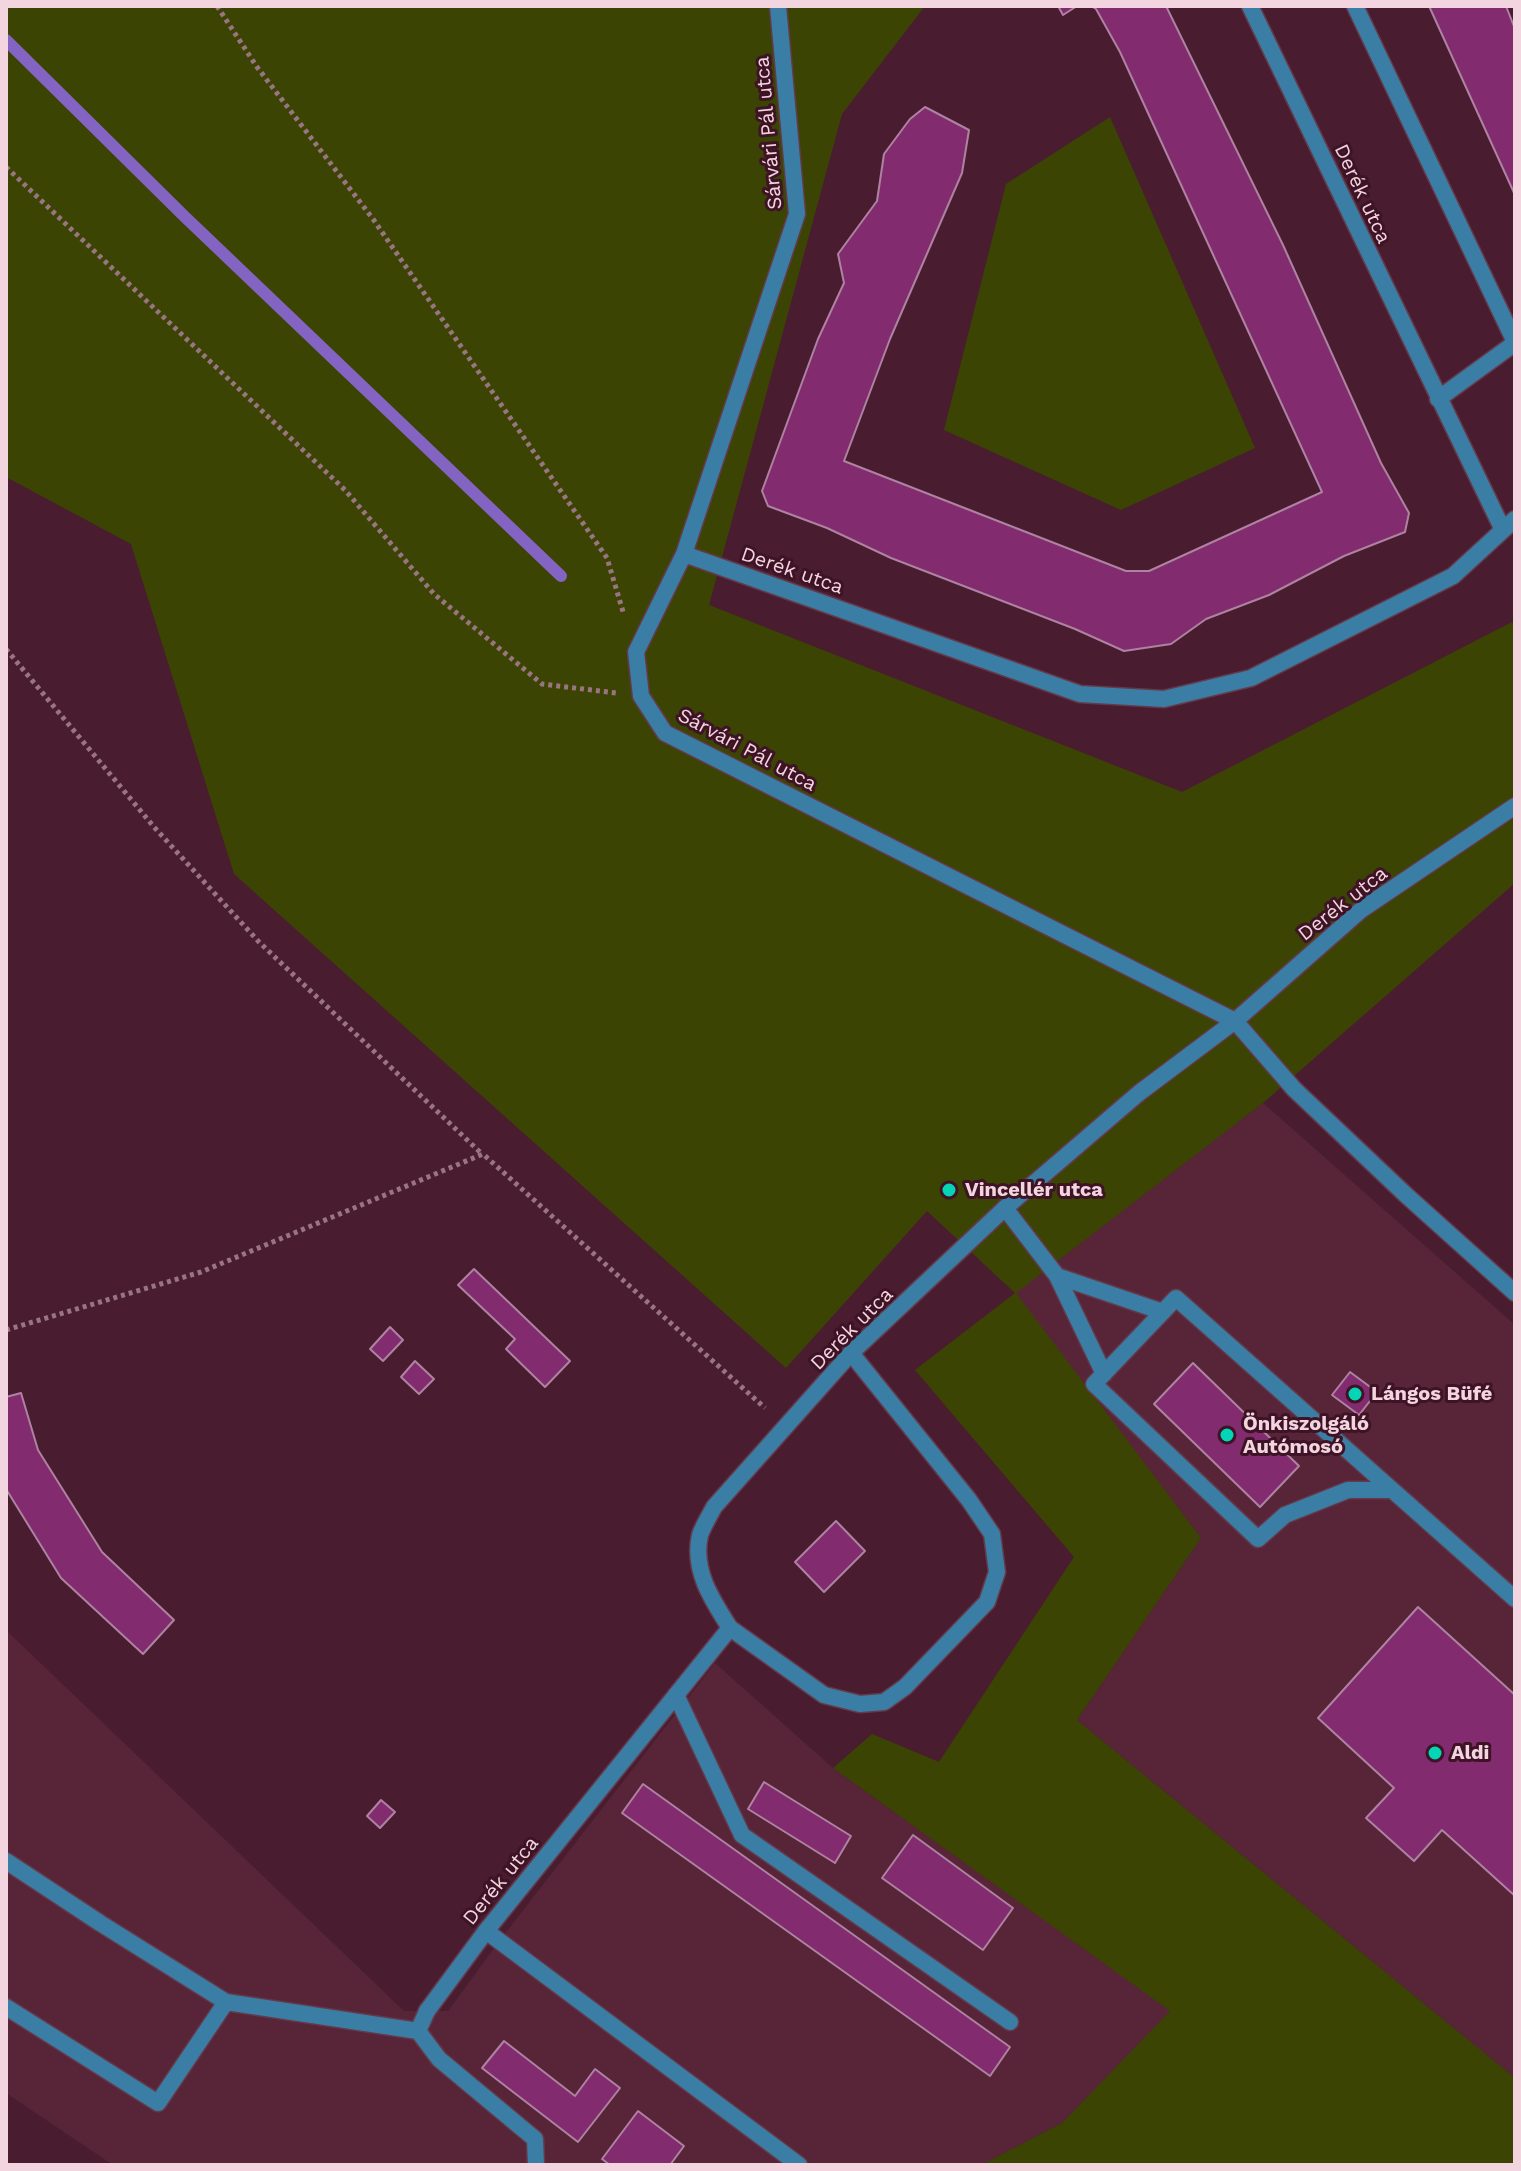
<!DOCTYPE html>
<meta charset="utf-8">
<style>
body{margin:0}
#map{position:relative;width:1521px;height:2171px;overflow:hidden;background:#491d2f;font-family:"Work Sans",sans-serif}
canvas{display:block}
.frame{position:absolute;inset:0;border:8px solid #f2d5de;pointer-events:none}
</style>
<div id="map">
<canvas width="1521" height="2171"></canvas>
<div class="frame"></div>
</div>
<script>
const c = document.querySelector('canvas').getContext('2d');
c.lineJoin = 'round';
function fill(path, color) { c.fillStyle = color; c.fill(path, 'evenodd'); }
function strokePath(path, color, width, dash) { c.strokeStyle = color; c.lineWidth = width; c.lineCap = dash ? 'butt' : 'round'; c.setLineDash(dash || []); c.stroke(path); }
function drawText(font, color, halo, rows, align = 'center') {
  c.font = font + ' "Work Sans",sans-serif'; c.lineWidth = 6; c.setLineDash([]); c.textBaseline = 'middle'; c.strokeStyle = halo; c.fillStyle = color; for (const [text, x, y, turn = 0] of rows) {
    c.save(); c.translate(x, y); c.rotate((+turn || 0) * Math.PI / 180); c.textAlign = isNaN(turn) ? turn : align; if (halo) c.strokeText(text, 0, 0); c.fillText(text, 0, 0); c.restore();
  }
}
fill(new Path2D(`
 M1263,1103L1515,1325V2078L1077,1720L1201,1538L1015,1293Z
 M6,1630L404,2011H448L500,1940L715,1663L833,1768L1171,2011L1062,2123L981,2165H113L6,2093Z`), '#572438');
fill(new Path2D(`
 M6,6H925L842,114L709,605L1182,792L1512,622L1515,628V883L1263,1103L1016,1293L1201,1538L1077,1720L1515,2078V2165H981L1062,2123L1170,2011L833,1768L872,1734L939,1762L1074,1557L915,1370L1015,1293L927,1211L786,1368L234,874L131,544L6,477Z
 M1110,117L1255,448L1121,510L944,430L1006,184Z`), '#3c4404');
strokePath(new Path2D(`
 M6,40L184,216L561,576`), '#8464c3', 12);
const building = new Path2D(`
 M1058,6H1077L1063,15Z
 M1091,6H1166L1283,245L1381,463L1409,513L1405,532L1344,556L1269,595L1206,619L1171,644L1124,651L1075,629L891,558L827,528L768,506L762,491L818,339L844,283L838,254L877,201L884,154L910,119L925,107L969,130L962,173L890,339L844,461L1126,571H1149L1322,492L1120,52L1096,9Z
 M1429,6H1506L1515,29V195Z
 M474,1269L570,1361L545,1387L506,1349L515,1339L458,1285Z
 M390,1327L403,1340L383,1361L370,1349Z
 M415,1361L434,1379L419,1394L401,1377Z
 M1193,1363L1299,1466L1260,1507L1154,1404Z
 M1350,1372L1377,1392L1359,1415L1332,1395Z
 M21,1393L38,1450L102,1552L174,1620L143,1654L61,1578L6,1489V1397Z
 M836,1521L865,1551L824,1592L795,1562Z
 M1418,1607L1515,1695V1896L1442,1830L1414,1861L1366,1818L1394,1788L1318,1718Z
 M764,1782L851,1836L835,1863L748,1809Z
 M643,1784L1010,2047L990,2076L622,1813Z
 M381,1800L395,1812L380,1828L367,1816Z
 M913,1835L1013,1908L983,1950L882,1878Z
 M504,2041L575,2096L595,2069L620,2088L578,2142L482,2068Z
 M638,2111L684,2146L670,2165H610L602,2159Z`);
fill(building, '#822b6f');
strokePath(building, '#ae82a1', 2);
const lane = new Path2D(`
 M1005,1208L1057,1276L1163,1312
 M1057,1276L1104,1374
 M1391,1490H1348L1285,1515L1258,1539L1094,1384L1176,1298L1515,1599
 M730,1628L824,1695L860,1704L884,1702L905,1687L987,1602L997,1572L992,1534L969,1500L851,1353
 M676,1695L742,1835L1010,2022
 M6,1861L100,1923L226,2002L418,2031
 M486,1931L799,2165
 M6,2007L158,2103L226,2002
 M427,2011L418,2031L439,2059L535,2139L536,2165`);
const street = new Path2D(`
 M778,6L797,214L684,554L636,652L641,696L665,733L1235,1021L1294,1089L1406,1195L1515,1293
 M1250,6L1503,530
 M1355,6L1515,342
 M1438,399L1515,343
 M684,554L1080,694L1164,699L1251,678L1453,576L1515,519
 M427,2011L486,1931L730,1628C712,1600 692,1570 700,1535C703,1526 710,1515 714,1507L851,1353L1005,1208L1139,1093L1235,1021L1361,910L1515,806`);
strokePath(lane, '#643a4b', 19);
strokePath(street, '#643a4b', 19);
strokePath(new Path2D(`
 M217,6L257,67L373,219L607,558L624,615
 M6,167L345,490L434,594L542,684L616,693
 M6,649L154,827L259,942L482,1154
 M6,1330L201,1272L483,1154L765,1408`), '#997481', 5, [4, 4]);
strokePath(lane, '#3a7ea5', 16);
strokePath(street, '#3a7ea5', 16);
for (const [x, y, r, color] of [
 [949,1190,8,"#03d5b6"],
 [1355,1394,8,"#03d5b6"],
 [1227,1435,8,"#03d5b6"],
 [1435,1753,8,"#03d5b6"]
]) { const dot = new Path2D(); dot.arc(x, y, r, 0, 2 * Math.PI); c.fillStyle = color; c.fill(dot); strokePath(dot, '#3e1325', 3); }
drawText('20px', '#f2d5de', '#3e1325', [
 ["Sárvári Pál utca",769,133,-95],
 ["Derék utca",1362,194,65],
 ["Derék utca",792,571,19],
 ["Sárvári Pál utca",747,750,28],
 ["Derék utca",1343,904,-38],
 ["Derék utca",852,1329,-45],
 ["Derék utca",501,1881,-51]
]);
drawText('bold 20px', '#f2d5de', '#3e1325', [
 ["Vincellér utca",965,1190],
 ["Lángos Büfé",1371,1394],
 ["Önkiszolgáló",1243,1424],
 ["Autómosó",1243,1447],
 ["Aldi",1451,1753]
], 'left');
</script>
